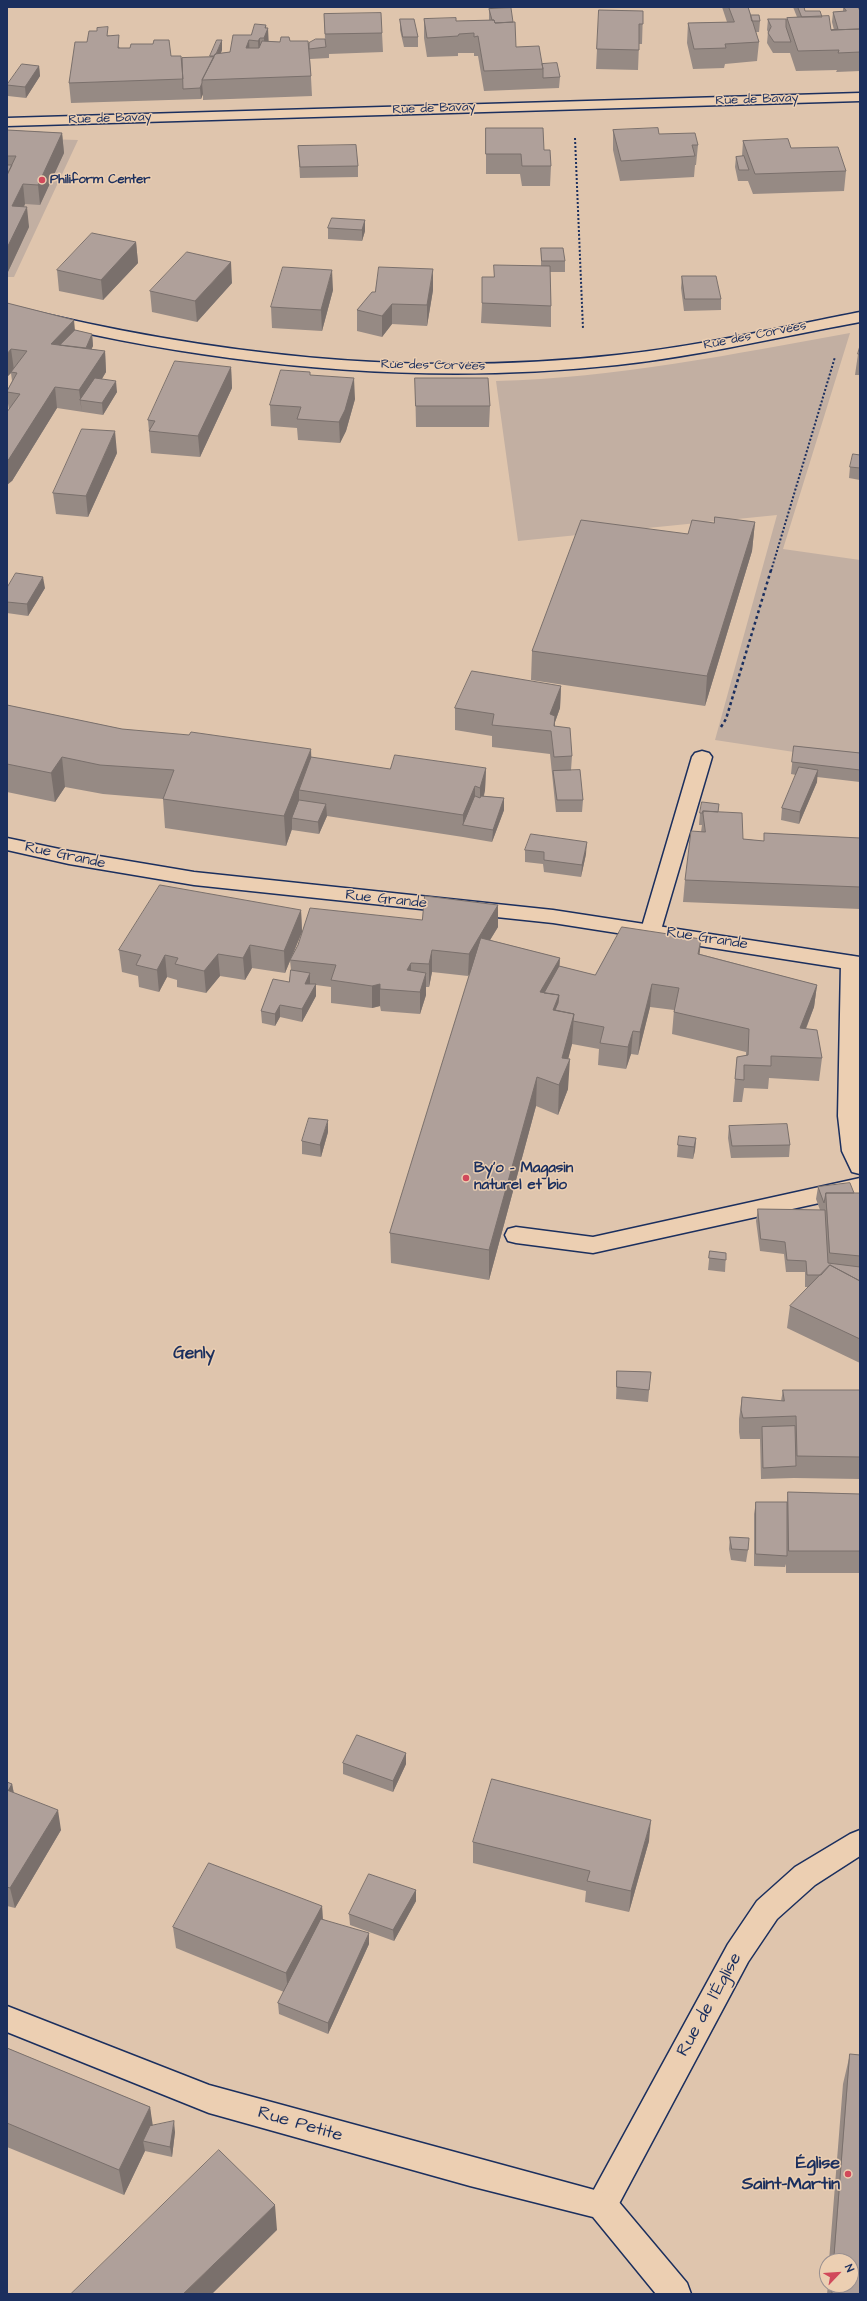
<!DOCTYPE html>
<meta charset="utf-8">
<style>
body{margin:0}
#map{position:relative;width:867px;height:2301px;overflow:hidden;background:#dfc5ad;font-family:"Architects Daughter",sans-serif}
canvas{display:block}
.frame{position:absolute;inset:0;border:8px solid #1b2f5e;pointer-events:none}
.north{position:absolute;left:819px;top:2253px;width:40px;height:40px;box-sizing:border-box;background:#eccfb2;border:1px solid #988f90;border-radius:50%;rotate:65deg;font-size:11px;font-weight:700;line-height:16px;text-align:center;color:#1b2f5e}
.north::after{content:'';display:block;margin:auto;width:14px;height:18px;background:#d1495b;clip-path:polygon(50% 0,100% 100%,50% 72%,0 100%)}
</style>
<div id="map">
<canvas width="867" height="2301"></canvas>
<div class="frame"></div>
<div class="north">N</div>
</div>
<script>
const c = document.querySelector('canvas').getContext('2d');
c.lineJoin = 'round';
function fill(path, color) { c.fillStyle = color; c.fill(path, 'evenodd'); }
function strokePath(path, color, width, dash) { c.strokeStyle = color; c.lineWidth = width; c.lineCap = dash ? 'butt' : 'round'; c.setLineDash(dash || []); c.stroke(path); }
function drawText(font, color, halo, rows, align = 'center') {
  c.font = font + ' "Architects Daughter",sans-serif'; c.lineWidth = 3; c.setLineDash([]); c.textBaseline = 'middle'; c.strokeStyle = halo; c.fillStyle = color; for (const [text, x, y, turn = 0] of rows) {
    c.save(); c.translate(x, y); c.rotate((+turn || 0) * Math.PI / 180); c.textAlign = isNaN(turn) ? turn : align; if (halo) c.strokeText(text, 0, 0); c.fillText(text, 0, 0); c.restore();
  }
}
fill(new Path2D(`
 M44,139L78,140L14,277H7V219Z
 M850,333L783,549L860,560V762L715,740L777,515L518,541L496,381C616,378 733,354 850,333Z`), '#c2afa2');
const service = new Path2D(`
 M702,751L709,753L712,757L661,930L658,935L651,937L644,935L641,930L692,757L695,753Z
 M851,956L858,958L860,961V1174L852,1172L842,1151L838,1116L841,963L844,958Z
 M860,1178V1194L593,1253L516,1243L508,1241L505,1235L508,1229L516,1227L593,1237Z`);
const minor = new Path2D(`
 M7,305C209,355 409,378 617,355C699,346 779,328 860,312V322C779,337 699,356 617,365C411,387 207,365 7,315Z
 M7,838L69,851L194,872L553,910L860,957V971L553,923L194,885L69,864L7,850Z
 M860,1830V1856L815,1885L777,1919L748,1962L613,2215L602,2220L591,2215L587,2205L591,2195L728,1944L757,1901L795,1867L850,1834Z`);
const tertiary = new Path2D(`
 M7,2006L209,2085L613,2195L687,2283L691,2294H656L593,2217L470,2186L209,2113L7,2032Z`);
const secondary = new Path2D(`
 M860,93V101L7,126V118Z`);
strokePath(service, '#1b2f5e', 3);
strokePath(minor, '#1b2f5e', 3);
strokePath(tertiary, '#1b2f5e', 3);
strokePath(secondary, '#1b2f5e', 3);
strokePath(new Path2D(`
 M575,138L583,329
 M771,571L835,357`), '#1b2f5e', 2, [2, 2]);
strokePath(new Path2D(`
 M721,727L726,719L771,570`), '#1b2f5e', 2.5, [3, 3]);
fill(service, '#eccfb2');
fill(minor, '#eccfb2');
fill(tertiary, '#eccfb2');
fill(secondary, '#eccfb2');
fill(new Path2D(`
 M722,7H748L751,15L760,21L759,32H756L759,42L757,61L725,64L724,68L693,69L687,43L688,23L727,22Z
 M793,7H804L805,11L822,17L831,30H834L832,22L833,12L843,11V7H858L860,11V71L836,72L837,70L796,71L790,53H773L767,43L768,32L767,30L768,19H786L787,18L797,17Z
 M489,9L516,47L542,64L560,77L559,88L484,91L478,56H474V53H458V56L427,57L424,38V19L456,21L489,20Z
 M599,10L643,11L642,44H639L638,70L596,69Z
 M324,14L382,33L383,52L329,54V58L310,59L312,96L203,100V94L201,99L71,103L69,83L87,42L109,35L120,48L182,58L210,57V56L222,50L221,53L230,52L266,25L268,41L280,42L290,41L309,43L325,39Z
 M400,19L418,37V47H404L400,30Z
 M39,66L40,76L26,98L8,96L7,85Z
 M486,128L544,150L551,166L550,186H522L520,174H486Z
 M7,130L62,133L64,153L40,205L25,204L24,207L29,227L7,274Z
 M613,130L659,134L698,145L696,165H695L694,177L620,181L613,150Z
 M743,141L791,148L846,171L844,191L753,194L748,181H738L735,167L736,157L742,156Z
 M298,146L358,166V177L300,178Z
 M365,220V231L362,241L328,239V228Z
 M136,242L138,263L103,300L59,291L57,270Z
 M541,248L565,261V272H550L551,306V327L481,323L482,303L541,266Z
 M682,276L721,299V310L684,311L681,288Z
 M232,283L197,322L152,312L150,291Z
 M333,290L322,331L272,328L271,307Z
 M433,290L427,326L392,324L382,337L357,331V310L375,292Z
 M7,303L75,330L92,334L93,346L91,349L105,351L106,372L102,379L117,392L103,415L57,408L12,481L9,410L7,397V391L12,381L11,373L7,377Z
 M860,346V375H855L858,354Z
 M231,367L232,388L200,457L151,453L148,420Z
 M310,375L355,399L346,431L340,443L298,440L297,428L271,426L270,405Z
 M415,378L490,406L489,427H416Z
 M117,453L88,517L56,514L53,493Z
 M860,455V480L849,478L850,467Z
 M755,522L752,551L705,706L531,680L532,651L688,534L714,523Z
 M7,588H45L28,616L7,613Z
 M561,686L560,708L555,722V726L572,756L571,770L583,800L582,812H556L550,754L492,747V736L455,730V708Z
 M7,705L122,729L390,769L486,768L485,790L484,796L504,798V810L492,842L463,837L327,816L319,834L292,830V829L286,846L165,828L163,799L103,794L65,787L55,802L7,792Z
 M794,746L860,753V782L817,777V782L799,824L781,820L782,808L796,775L791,774Z
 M719,804L718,812L743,839L764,841V833L860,838V909L683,902L685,880L701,832L702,825H699L700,813Z
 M525,850L586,854L581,877L544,872L543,864L525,862Z
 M498,905V927L490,940L560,958L559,966L595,975L700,954L817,985L814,1007L806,1029L822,1058L819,1081L769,1078L768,1089L744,1088L742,1102H733L737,1057L746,1056V1052L672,1034L674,1010L650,1007L638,1055L631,1054L626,1069L598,1065L599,1049L572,1044L568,1058V1089L558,1115L536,1106L489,1280L391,1263L390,1233L470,973L468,976L432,972L429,987H426V995L420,1014L381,1011L380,1006L372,1008L331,1003V987L316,985V996L302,1022L280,1017L275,1026L262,1023L261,1011L289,982L291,970L290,960L422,920Z
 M301,910L302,932L285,973L252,968L245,980L220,976L206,993L177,987V980L167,977L159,992L139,987L138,976L122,972L119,950Z
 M729,1126L790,1145L789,1157L731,1158L728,1138Z
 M328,1132L321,1157L302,1154V1141Z
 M696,1138L695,1150L693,1159L677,1157L678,1145Z
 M818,1187L854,1193H860V1363L787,1328L790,1306L809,1287H805V1272H786L784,1254L760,1251L756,1221L758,1209L820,1210L816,1199Z
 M710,1251L726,1253L725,1272L708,1270Z
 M617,1371L651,1372L648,1402L616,1399Z
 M783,1390H860V1479L794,1478L761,1479L760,1439H740L739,1432V1419L742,1397L781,1401Z
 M788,1492L860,1494V1573H786V1564L785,1567L754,1566V1514L756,1502H787Z
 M730,1537L748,1550L746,1562L731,1560L729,1549Z
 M406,1753V1764L393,1792L343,1774V1763Z
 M7,1782L12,1784L14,1793L61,1830L15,1908L7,1906Z
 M649,1841L629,1912L585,1902L586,1891L473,1863V1842Z
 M416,1890V1901L394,1941L350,1925L349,1914Z
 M322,1906L323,1919L369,1944L328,2034L279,2014L278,2003L284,1992L176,1948L173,1927Z
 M7,2048L150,2107L152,2126L175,2132L172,2157L145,2151L124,2195L7,2147Z
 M850,2054L860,2294H827L828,2285H851V2261H829L843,2084Z`), '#968a84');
fill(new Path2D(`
 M266,25V32L268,28L269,48L265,58L264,38L265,28Z
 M260,38V58L259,60L258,41Z
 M222,40V50L215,67V56Z
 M249,40L250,60L246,48Z
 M39,66L40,76L26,98L25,87Z
 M202,83L203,94L201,99L200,88Z
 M62,133L64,153L40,205L38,185Z
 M23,184L25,204L14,226L12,206Z
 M27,207L29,227L7,274V248Z
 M365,220V231L362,241V230Z
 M136,242L138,263L103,300L101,280Z
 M231,262L232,283L197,322L195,301Z
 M433,269V290L427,326V305Z
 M332,270L333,290L322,331L321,310Z
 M392,304V324L382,337V316Z
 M74,320L76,341L63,355L51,344Z
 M92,334L93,346L83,368L82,357Z
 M11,349L14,370L11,372V373L7,377V354Z
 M105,351L106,372L88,401L80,400L82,412L79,390Z
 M231,367L232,388L200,457L198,436Z
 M354,378L355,399L346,431L340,443L339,422Z
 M116,381L117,392L103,415L102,403Z
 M55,387L57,408L12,481L7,485V461Z
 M115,431L117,453L88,517L86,496Z
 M755,522L752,551L705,706L707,676Z
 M43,577L45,588L28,616L27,604Z
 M561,686L560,708L555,722L554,738L550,714Z
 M311,749L312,779L299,790V811L292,818V829L286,846L284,816Z
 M62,757L65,787L55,802L51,773Z
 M486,768L485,790L480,810V788Z
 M818,770L817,782L799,824L800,812Z
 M475,786V808L463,825V815Z
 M504,798V810L492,842L493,830Z
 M326,804L327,816L319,834L318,822Z
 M587,842L586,854L581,877L582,865Z
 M498,905V927L468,976L469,954Z
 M301,910L302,932L285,973L284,951Z
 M701,939L699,961L698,954Z
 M250,945L252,968L245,980L243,958Z
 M432,950V972L429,987V964Z
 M218,954L220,976L206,993L204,971Z
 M165,955L167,977L159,992L157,970Z
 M560,958L558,988L551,1002L540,992Z
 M411,963V985L407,970Z
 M310,973V985L305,984Z
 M426,973V995L420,1014V992Z
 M316,984V996L302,1022V1009Z
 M380,984V1006L372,1008V986Z
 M652,984L650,1007L638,1055L640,1032Z
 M817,985L814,1007L797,1051L800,1028Z
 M559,995L558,1018L553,1010Z
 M280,1005V1017L275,1026V1014Z
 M574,1014L572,1044L566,1068L570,1059L568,1089L558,1115L559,1085L562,1058Z
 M633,1031L631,1054L626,1069L628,1047Z
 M537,1077L536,1106L489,1280V1250Z
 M328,1120V1132L321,1157L320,1145Z
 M696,1138L695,1150L693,1159L694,1147Z
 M406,1753V1764L393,1792V1781Z
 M12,1784L14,1795L7,1792Z
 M58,1810L61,1830L15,1908L10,1888Z
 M651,1820L649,1841L629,1912L631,1891Z
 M416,1890V1901L394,1941L393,1930Z
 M322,1906L323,1926L288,1993L286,1973Z
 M369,1933V1944L328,2034V2023Z
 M150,2107L154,2133L143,2141L145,2151L124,2195L119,2170Z
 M174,2121L175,2132L172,2157L170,2147Z
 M275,2205L277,2230L212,2294H183Z`), '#7a706c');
const building = new Path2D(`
 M729,7H748L759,42L725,44L726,48L694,49L688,23L734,22Z
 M798,7H804L805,11H820L822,17H802Z
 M844,7H858L860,11V29L831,30L838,29L833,12L846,11Z
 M511,8L513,22L495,23L494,20H492L489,9Z
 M599,10L643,11V24H639V50L597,49Z
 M381,13L382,33L325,34L324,14Z
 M751,15H759L760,21H752Z
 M829,16L831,30L860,29V52L838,53L839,50L798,51L787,18Z
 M456,18V21L494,20L495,23L515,22L516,47L539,46L543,69L484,71L478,36L474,37V33L459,34L458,36L427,38L424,19Z
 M400,19H414L418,37H403Z
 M768,19H786V27L791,42H774L768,33L771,27Z
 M255,24L266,25L265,28H268L264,38H260L258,41L249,40L246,48H259L262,41L280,42L281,37H289L290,41H308L311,76L202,80L215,54L230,52L233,35H251Z
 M108,27L107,36L119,35L118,48H130L131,44H153L154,40H169L171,56H181L183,79L69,83L75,42H87L89,31H97V28Z
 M316,39H325L326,47L309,49V43Z
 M217,40H222L216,54L214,56H210Z
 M214,57L202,80V83L200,88L183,89L182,58Z
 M557,63L560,77L543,78V69L542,64Z
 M22,64L39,66L25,87L7,85Z
 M486,128H543L544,150H550L551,166H522L521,154H486Z
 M658,128L659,134L695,133L698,145H692L695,156L621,161L613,130Z
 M7,130L62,133L38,185L23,184L12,206L27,207L7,248V175L16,156H7Z
 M788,139L791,148L838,147L846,171L755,174L743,141Z
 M356,145L358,166L300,167L298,146Z
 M744,156L749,170H739L736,157Z
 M7,165H12L7,175Z
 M332,218L365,220L362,230L328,228Z
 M92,233L136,242L101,280L57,270Z
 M541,248H563L565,261H542Z
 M187,252L231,262L195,301L150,291Z
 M494,265L550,266L551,306L482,303V277H494Z
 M283,267L332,270L321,310L271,307Z
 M379,267L433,269L427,305L392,304L382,316L357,310L372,292H375Z
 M682,276H716L721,299H685Z
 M7,303L74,320L51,344L105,351L79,390L55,387L9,459L7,461V412L20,394L7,392V391L17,373L11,372L27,351L11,349L7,354Z
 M75,330L92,334L86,348L60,345Z
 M860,346V354H858Z
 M175,361L231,367L198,436L149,431L155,421L148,420Z
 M281,370L310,372V375L354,378L345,410L339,422L297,419L301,407L270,405Z
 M95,378L116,381L102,403L80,400Z
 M415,378H488L490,406H416Z
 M82,429L115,431L86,496L53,493Z
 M853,454L860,455V468L850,467Z
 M715,517L755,522L707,676L532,651L581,520L688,534L692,520L714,523Z
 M16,573L43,577L27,604L7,602V588Z
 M472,671L561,686L550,714L555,716L554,726L570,728L572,756L554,757L551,731L492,725L494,714L455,708Z
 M7,705L122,729L189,735L191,732L311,749L284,816L163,799L174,770L100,765L62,757L51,773L7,764Z
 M794,746L860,753V770L792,762Z
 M395,755L486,768L480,788L475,786L463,815L299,790L311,757L390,769Z
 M799,767L818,770L800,812L782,808Z
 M580,770L583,800H557L553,771Z
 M475,796L480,798L481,796L504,798L493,830L463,825Z
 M299,800L326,804L318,822L292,818Z
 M702,802L719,804L718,812L703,811V813H700Z
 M703,811L742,813L743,839L764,841V833L860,838V887L685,880L691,831L705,832Z
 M531,834L587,842L582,865L544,860V852L525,850Z
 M160,885L301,910L284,951L250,945L243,958L218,954L204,971L175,964L178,958L165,955L157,970L136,965L141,955L119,950Z
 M425,896L498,905L469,954L432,950L429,964L411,963L407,970L426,973L420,992L380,989V984L372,986L331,980L336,965L290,960L298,945L310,908L422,920Z
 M622,927L701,939L698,954L817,985L800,1028L817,1030L822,1058L771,1056V1066L744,1065V1080L735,1079L737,1057L748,1055L749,1029L674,1012L679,988L652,984L640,1032L633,1031L628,1047L600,1043L604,1027L573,1021L574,1014L555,1010L558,1003L559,995L544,993L559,966L595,975Z
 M481,938L560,958L540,992L559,995L553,1010L574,1014L562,1058L570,1059L559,1085L537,1077L489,1250L390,1233Z
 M291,970L310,973L305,984H316L302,1009L280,1005L275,1014L261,1011L273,979L289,982Z
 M309,1118L328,1120L320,1145L302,1141Z
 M787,1124L790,1145L732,1146L729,1126Z
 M679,1136L696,1138L694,1147L678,1145Z
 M850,1183L854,1193H826L824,1203L818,1187Z
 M826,1193H860V1256L830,1253Z
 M758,1209L825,1210L828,1263L860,1267V1281L830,1265L821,1275H807L806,1261L787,1260L785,1242L761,1239Z
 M710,1251L726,1253V1260L709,1258Z
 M830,1265L860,1281V1309L859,1310H860V1339L790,1306Z
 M617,1371L651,1372L649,1390L617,1387Z
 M783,1390H860V1457L797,1456L796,1416L743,1418L741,1410L742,1397L784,1401Z
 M795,1426L796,1466L763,1468L762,1427Z
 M788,1492L860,1494V1551H789Z
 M756,1502H787V1556L756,1554Z
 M730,1537L749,1538L748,1550L732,1549Z
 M357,1735L406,1753L393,1781L343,1763Z
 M492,1779L651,1820L631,1891L587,1881L590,1871L473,1842Z
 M7,1782L12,1784L8,1791L7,1790Z
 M7,1790L58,1810L10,1888L7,1887Z
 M209,1863L322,1906L286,1973L173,1927Z
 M369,1874L416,1890L393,1930L349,1914Z
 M321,1919L369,1933L328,2023L278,2003Z
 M7,2048L150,2107L119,2170L7,2123Z
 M850,2054L860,2055V2294H832V2285H851V2261H834Z
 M174,2121L170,2147L143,2141L150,2126Z
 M219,2150L275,2205L183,2294H71Z`);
fill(building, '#afa09a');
strokePath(building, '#7a706c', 1);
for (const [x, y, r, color] of [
 [42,180,4,"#d1495b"],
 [466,1178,4,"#d1495b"],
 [848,2174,4,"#d1495b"]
]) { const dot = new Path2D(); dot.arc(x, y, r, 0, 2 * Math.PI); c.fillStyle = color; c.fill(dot); strokePath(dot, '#eccfb2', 1.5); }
drawText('13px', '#1b2f5e', '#eccfb2', [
 ["Rue de Bavay",757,100,-2],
 ["Rue de Bavay",434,109,-2],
 ["Rue de Bavay",110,119,-2],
 ["Rue des Corvées",755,336,-11],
 ["Rue des Corvées",433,366,1]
]);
drawText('bold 13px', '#1b2f5e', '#eccfb2', [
 ["Philiform Center",50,180]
], 'left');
drawText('15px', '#1b2f5e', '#eccfb2', [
 ["Rue Grande",65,856,12],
 ["Rue Grande",386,900,6],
 ["Rue Grande",707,939,9]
]);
drawText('bold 15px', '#1b2f5e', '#eccfb2', [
 ["By'o - Magasin",474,1169],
 ["naturel et bio",474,1186]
], 'left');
drawText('bold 17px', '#1b2f5e', '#eccfb2', [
 ["Genly",194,1354]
]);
drawText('18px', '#1b2f5e', '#eccfb2', [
 ["Rue de l'Église",710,2005,-61],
 ["Rue Petite",300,2125,16]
]);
drawText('bold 18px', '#1b2f5e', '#eccfb2', [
 ["Église",840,2164],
 ["Saint-Martin",840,2185]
], 'right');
</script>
